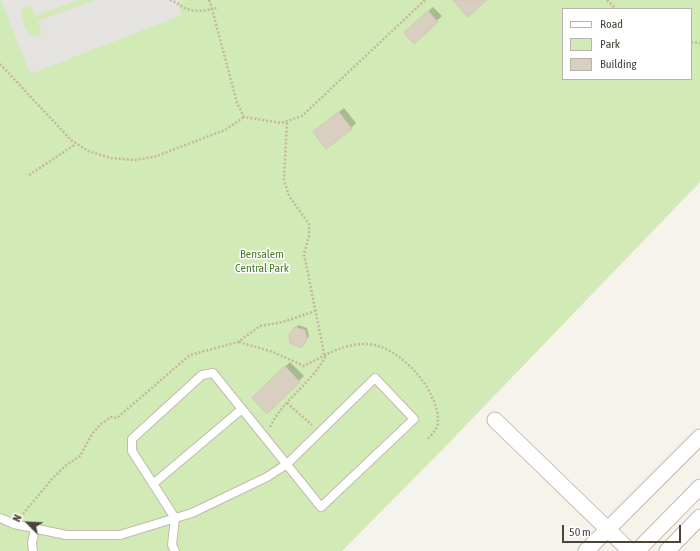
<!DOCTYPE html>
<style>
body{margin:0}
#map{position:relative;width:700px;height:551px;overflow:hidden;background:#f6f3ec;font-family:"Asap Condensed",sans-serif}
canvas{display:block}
.legend{position:absolute;left:562px;top:8px;width:130px;height:72px;box-sizing:border-box;background:#fff;border:1px solid #b7b4b0;margin:0;padding:5px 7px;list-style:none;font-size:12px;color:#4b4439}
.legend li{display:flex;align-items:center;gap:8px;height:20px}
.legend b{width:20px;border:1px solid #b7b4b0}
.north{position:absolute;left:8px;top:503px;width:40px;height:40px;-webkit-text-stroke:3px #fff;paint-order:stroke;rotate:294deg;font-size:11px;font-weight:700;line-height:16px;text-align:center;color:#4b4439}
.north::after{content:'';display:block;margin:auto;width:14px;height:18px;background:#4b4439;clip-path:polygon(50% 0,100% 100%,50% 72%,0 100%)}
.scale{position:absolute;left:562px;top:525px;width:119px;height:18px;box-sizing:border-box;border:2px solid #4b4439;border-top:0;padding-left:5px;font-size:12px;line-height:14px;white-space:nowrap;color:#4b4439;-webkit-text-stroke:3px #fff;paint-order:stroke}
</style>
<div id="map">
<canvas width="700" height="551"></canvas>
<ul class="legend">
<li><b style="height:5px;background:#fff"></b>Road</li>
<li><b style="height:11px;background:#d2eab5"></b>Park</li>
<li><b style="height:11px;background:#d8cfc1"></b>Building</li>
</ul>
<div class="north">N</div>
<div class="scale">50 m</div>
</div>
<script>
const c = document.querySelector('canvas').getContext('2d');
c.lineJoin = 'round';
function fill(path, color) { c.fillStyle = color; c.fill(path, 'evenodd'); }
function strokePath(path, color, width, dash) { c.strokeStyle = color; c.lineWidth = width; c.lineCap = dash ? 'butt' : 'round'; c.setLineDash(dash || []); c.stroke(path); }
function drawText(font, color, halo, rows, align = 'center') {
  c.font = font + ' "Asap Condensed",sans-serif'; c.lineWidth = 3; c.setLineDash([]); c.textBaseline = 'middle'; c.strokeStyle = halo; c.fillStyle = color; for (const [text, x, y, turn = 0] of rows) {
    c.save(); c.translate(x, y); c.rotate((+turn || 0) * Math.PI / 180); c.textAlign = isNaN(turn) ? turn : align; if (halo) c.strokeText(text, 0, 0); c.fillText(text, 0, 0); c.restore();
  }
}
fill(new Path2D(`
 M0,0H700V182L444,448L342,551H0ZM563,9H691V79H563Z`), '#d2eab5');
fill(new Path2D(`
 M1,0H78L36,16L31,5L25,7L21,12L22,18L27,32L36,37L42,33L38,21L96,0H183L177,2L182,15L30,74Z`), '#e5e3e0');
fill(new Path2D(`
 M433,7L442,16L414,42L410,28Z
 M344,108L356,123L351,128L314,132Z
 M298,325L307,328L309,336L303,344L290,335Z
 M290,362L304,376L267,412L253,398Z`), '#0003');
const building = new Path2D(`
 M453,0H487L468,17Z
 M428,11L438,22L414,44L404,33Z
 M339,112L352,129L326,149L313,132Z
 M295,327L305,330L307,339L301,348L290,343L289,335Z
 M285,366L300,382L267,414L252,398Z`);
fill(building, '#d8cfc1');
strokePath(building, '#d3c7b4', 1);
const service = new Path2D(`
 M153,484L242,409
 M0,518L14,524L66,535H120L192,513L267,477L287,464L375,378L414,419L321,507C285,463 249,418 213,373L202,375L132,439V451L175,518L172,545L175,551
 M33,551L32,543L35,529`);
const minor = new Path2D(`
 M495,420L630,551
 M586,551L700,437
 M637,551L700,487
 M667,551L700,517`);
strokePath(service, '#c2bbae', 10);
strokePath(minor, '#c2bbae', 17);
strokePath(new Path2D(`
 M170,0C177,2 181,7 187,9C195,12 204,11 212,9L237,103L244,117L281,123L302,116L425,0
 M209,0L212,9L217,8
 M607,0L616,9
 M691,42L700,43
 M0,64L71,140L88,151L111,158L134,160L154,157L225,130L244,117
 M29,175L76,144
 M239,342L273,352L304,366C324,356 343,343 367,344C399,345 439,390 438,422C438,429 431,435 427,440
 M287,403L312,425
 M270,427C283,400 310,384 325,358L304,254L309,236V224L289,196L284,180L287,122
 M23,514L51,480L65,466L80,456L92,434L101,424L111,417L117,418L190,355L238,342L260,326L283,322L315,311`), '#c4b79f', 2.5, [2, 2]);
strokePath(service, '#fff', 8);
strokePath(minor, '#fff', 15);
drawText('12px', '#4a7f2a', '#fff', [
 ["Bensalem",262,254],
 ["Central Park",262,268]
]);
</script>
